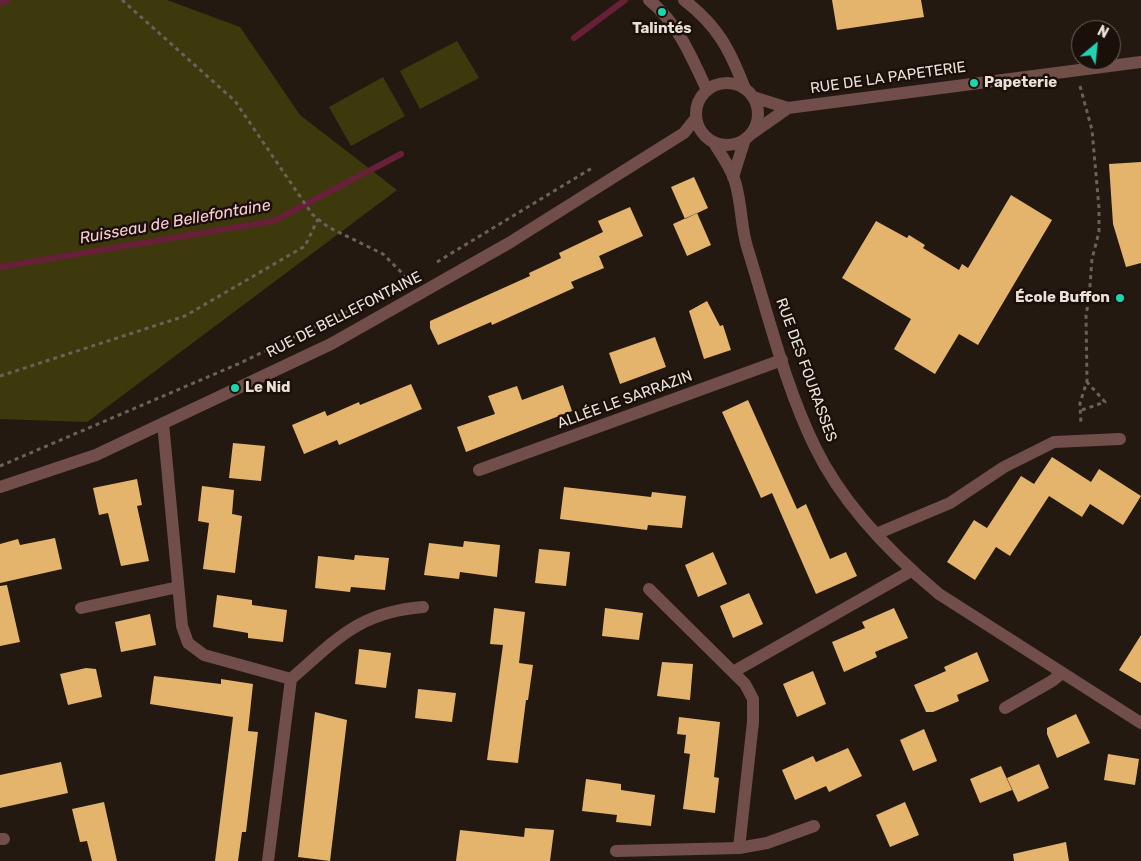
<!DOCTYPE html>
<meta charset="utf-8">
<style>
body{margin:0}
#map{position:relative;width:1141px;height:861px;overflow:hidden;background:#241911;font-family:Rubik,sans-serif}
canvas{display:block}
.north{position:absolute;left:1071px;top:20px;width:50px;height:50px;box-sizing:border-box;background:#1b1009;border:1px solid #6d635d;border-radius:50%;rotate:28deg;font-size:14px;font-weight:700;line-height:20px;text-align:center;color:#e9e0db}
.north::after{content:'';display:block;margin:auto;width:18px;height:22px;background:#1dd5b1;clip-path:polygon(50% 0,100% 100%,50% 72%,0 100%)}
</style>
<div id="map">
<canvas width="1141" height="861"></canvas>
<div class="north">N</div>
</div>
<script>
const c = document.querySelector('canvas').getContext('2d');
c.lineJoin = 'round';
function fill(path, color) { c.fillStyle = color; c.fill(path, 'evenodd'); }
function strokePath(path, color, width, dash) { c.strokeStyle = color; c.lineWidth = width; c.lineCap = dash ? 'butt' : 'round'; c.setLineDash(dash || []); c.stroke(path); }
function drawText(font, color, halo, rows, align = 'center') {
  c.font = font + ' Rubik,sans-serif'; c.lineWidth = 5; c.setLineDash([]); c.textBaseline = 'middle'; c.strokeStyle = halo; c.fillStyle = color; for (const [text, x, y, turn = 0] of rows) {
    c.save(); c.translate(x, y); c.rotate((+turn || 0) * Math.PI / 180); c.textAlign = isNaN(turn) ? turn : align; if (halo) c.strokeText(text, 0, 0); c.fillText(text, 0, 0); c.restore();
  }
}
fill(new Path2D(`
 M0,0H167L240,27L300,115L397,190L87,422L0,419Z
 M457,41L479,78L420,109L400,71Z
 M383,77L405,116L351,146L329,107Z`), '#3e380d');
strokePath(new Path2D(`
 M0,3L8,0
 M574,38L625,0
 M0,267L274,221L401,154`), '#681f38', 6);
fill(new Path2D(`
 M832,0H921L924,17L837,30Z
 M1141,162V263L1126,267L1113,224L1109,164Z
 M694,177L708,208L685,219L671,187Z
 M1011,195L1052,220L978,345L959,334L935,374L894,349L911,319L842,278L876,221L907,238L909,235L925,245L923,248L959,270L962,264L968,268Z
 M630,207L643,236L599,256L604,268L571,282L574,288L492,325L491,322L438,345L430,328V321L530,276L529,273L561,258L559,253L603,232L598,221Z
 M697,213L711,245L687,256L673,224Z
 M707,301L720,326L723,325L731,350L704,359L689,311Z
 M655,337L666,367L620,384L609,353Z
 M411,384L422,409L339,445L337,440L304,454L292,425L325,411L327,416L359,402L360,405Z
 M563,385L572,411L466,452L457,427L495,414L488,396L517,386L522,400Z
 M748,400L797,509L806,504L830,559L846,552L857,576L816,594L772,493L761,498L722,412Z
 M233,443L265,446L261,481L229,478Z
 M1052,457L1091,482L1099,469L1141,496L1123,525L1090,504L1082,517L1049,496L1010,556L996,547L975,580L947,562L974,520L987,528L1021,476L1034,484Z
 M137,479L142,505L137,506L149,561L121,566L108,513L99,515L93,488Z
 M202,486L234,490L232,514L242,516L235,573L203,569L209,523L198,521Z
 M564,487L651,497L652,492L686,496L682,528L648,525L647,530L560,519Z
 M55,538L62,569L0,583V544L18,539L20,545Z
 M464,541L500,545L497,577L460,572L459,579L424,575L429,543L463,547Z
 M539,549L570,552L566,586L535,583Z
 M713,552L727,584L698,597L685,565Z
 M355,555L389,558L385,590L351,587L350,592L315,588L318,556L354,560Z
 M7,585L20,642L0,646V586Z
 M749,593L763,624L733,638L720,606Z
 M217,595L252,600V605L287,610L283,642L248,638V633L213,627Z
 M494,608L525,612L519,663L533,665L528,700H526L518,763L487,760L503,645L490,644Z
 M605,608L643,613L639,640L602,636Z
 M894,608L908,638L875,652L877,657L844,672L832,642L865,628L862,622Z
 M150,614L156,645L121,652L115,622Z
 M1141,635V683L1119,670Z
 M359,649L391,653L386,688L355,684Z
 M977,652L989,681L957,695L959,701L933,712H926L914,685L946,671L944,667Z
 M662,662L693,664L690,700L657,696Z
 M86,668L96,669L102,697L68,705L60,674Z
 M813,671L826,704L797,717L783,684Z
 M154,676L221,684V679L253,684L248,731L258,732L246,832H242L238,861H215L233,717L150,704Z
 M418,689L456,693L452,722L415,718Z
 M315,712L347,720L330,861L298,857Z
 M1076,714L1090,743L1057,758L1047,734V728Z
 M679,717L720,722L714,777L719,778L715,813L683,809L690,754L684,753L686,735L677,734Z
 M924,729L937,761L913,771L900,740Z
 M848,748L862,776L829,792L826,786L795,800L782,770L813,756L816,762Z
 M1108,754L1139,759L1135,785L1104,780Z
 M61,762L68,793L0,808V775Z
 M1039,764L1049,788L1018,802L1007,778Z
 M1001,766L1012,790L980,803L970,779Z
 M586,779L621,784V790L655,795L651,826L616,822L617,815L582,811Z
 M104,802L117,861H92L87,841L80,842L72,809Z
 M905,802L919,835L890,847L876,815Z
 M525,828L554,830L550,861H456L460,830L524,837Z
 M1066,842L1069,861H1014L1013,854Z`), '#e5b46c');
strokePath(new Path2D(`
 M122,0L235,101L312,214L328,227L383,254L409,280
 M1080,86L1092,130L1099,208V232L1092,259L1089,299L1086,315L1087,381L1080,403L1081,425
 M437,262L592,168
 M0,376L185,316L305,246L318,219
 M1082,410L1105,402L1087,382
 M0,466L238,364L371,300`), '#6b615a', 3, [4, 4]);
strokePath(new Path2D(`
 M649,0C678,23 692,58 707,90
 M684,0C718,26 730,50 745,89
 M696 114a31 31 0 1 1 62 0a31 31 0 1 1-62 0Z
 M753,97L788,108
 M751,134L788,108L803,106L1141,62
 M714,143C720,153 728,164 733,176C742,197 740,227 748,250C768,314 785,386 815,447C843,505 890,553 939,594L1141,723
 M733,177L745,139
 M163,423L182,626L188,643L204,655L291,679C337,639 359,612 423,607
 M479,470L782,360
 M0,487L96,455L331,344L509,243L684,133L696,118
 M876,534L950,503L1004,467L1054,442L1120,439
 M649,589L745,684L753,699V722L739,848L767,843L814,826
 M81,608L178,587
 M733,672L911,571
 M1005,708L1052,681L1062,673
 M0,839H4
 M616,851L739,848
 M268,861L291,679`), '#714e4a', 12);
for (const [x, y, r, color] of [
 [662,12,5,"#1dd5b1"],
 [974,83,5,"#1dd5b1"],
 [1120,298,5,"#1dd5b1"],
 [235,388,5,"#1dd5b1"]
]) { const dot = new Path2D(); dot.arc(x, y, r, 0, 2 * Math.PI); c.fillStyle = color; c.fill(dot); strokePath(dot, '#1b1009', 2); }
drawText('bold 15px', '#e9e0db', '#1b1009', [
 ["Talintés",662,29,"center"],
 ["Papeterie",984,83],
 ["École Buffon",1110,298,"right"],
 ["Le Nid",245,388]
], 'left');
drawText('15px', '#e9e0db', '#1b1009', [
 ["RUE DE LA PAPETERIE",888,78,-8],
 ["RUE DE BELLEFONTAINE",344,315,-27],
 ["RUE DES FOURASSES",806,370,70],
 ["ALLÉE LE SARRAZIN",625,400,-20]
]);
drawText('italic 16px', '#facbd6', '#1b1009', [
 ["Ruisseau de Bellefontaine",175,222,-10]
]);
</script>
